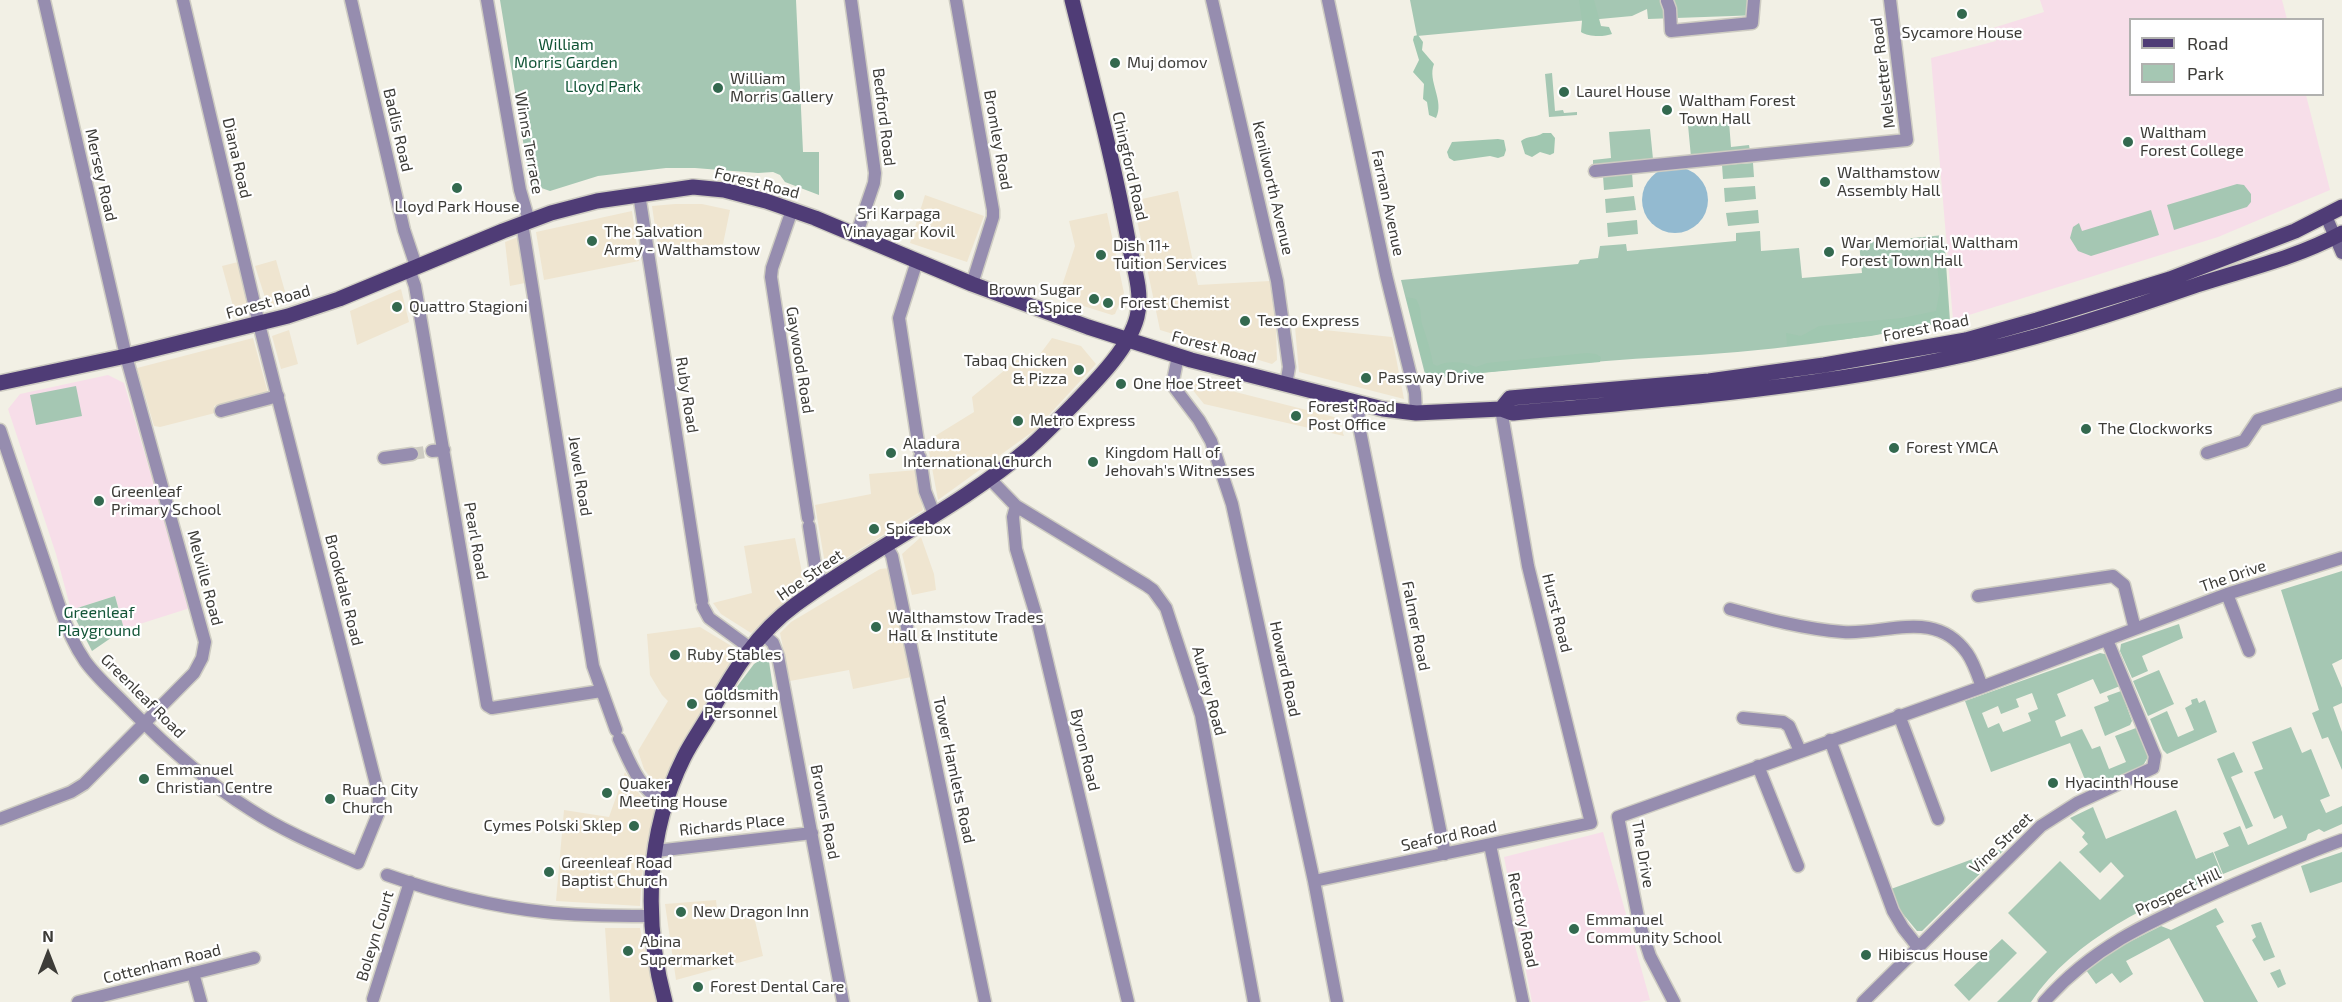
<!DOCTYPE html>
<style>
body{margin:0}
#map{position:relative;width:2342px;height:1002px;overflow:hidden;background:#f2f0e5;font-family:"Exo 2",sans-serif}
canvas{display:block}
.legend{position:absolute;left:2129px;top:18px;width:195px;height:78px;box-sizing:border-box;background:#fff;border:2px solid #b1b1af;margin:0;padding:8px 10px;list-style:none;font-size:18px;color:#3d3c38}
.legend li{display:flex;align-items:center;gap:12px;height:30px}
.legend b{width:30px;border:2px solid #b1b1af}
.north{position:absolute;left:18px;top:924px;width:60px;height:60px;-webkit-text-stroke:4px #fff;paint-order:stroke;rotate:0deg;font-size:16px;font-weight:700;line-height:24px;text-align:center;color:#3d3c38}
.north::after{content:'';display:block;margin:auto;width:21px;height:27px;background:#3d3c38;clip-path:polygon(50% 0,100% 100%,50% 72%,0 100%)}
</style>
<div id="map">
<canvas width="2342" height="1002"></canvas>
<ul class="legend">
<li><b style="height:8px;background:#4f3c76"></b>Road</li>
<li><b style="height:16px;background:#a5c7b3"></b>Park</li>
</ul>
<div class="north">N</div>
</div>
<script>
const c = document.querySelector('canvas').getContext('2d');
c.lineJoin = 'round';
function fill(path, color) { c.fillStyle = color; c.fill(path, 'evenodd'); }
function strokePath(path, color, width, dash) { c.strokeStyle = color; c.lineWidth = width; c.lineCap = dash ? 'butt' : 'round'; c.setLineDash(dash || []); c.stroke(path); }
function drawText(font, color, halo, rows, align = 'center') {
  c.font = font + ' "Exo 2",sans-serif'; c.lineWidth = 4.5; c.setLineDash([]); c.textBaseline = 'middle'; c.strokeStyle = halo; c.fillStyle = color; for (const [text, x, y, turn = 0] of rows) {
    c.save(); c.translate(x, y); c.rotate((+turn || 0) * Math.PI / 180); c.textAlign = isNaN(turn) ? turn : align; if (halo) c.strokeText(text, 0, 0); c.fillText(text, 0, 0); c.restore();
  }
}
fill(new Path2D(`
 M1178,191L1198,285L1270,281L1276,330L1277,360L1272,364L1160,330L1133,201Z
 M925,195L984,216L967,262L910,243Z
 M675,204H702L730,210L723,244L659,254L652,206Z
 M632,211L639,261L544,280L536,232Z
 M1107,213L1124,293L1115,314L1112,315L1058,298L1075,246L1069,221Z
 M518,237L525,283L510,286L505,242Z
 M276,260L288,302L268,307L255,266Z
 M238,262L250,313L236,317L222,266Z
 M401,289L409,322L357,345L350,311Z
 M1295,327L1392,337L1404,399L1299,372Z
 M289,330L298,364L281,369L272,336Z
 M253,338L268,393L214,406L215,413L160,427L154,426L137,368Z
 M1052,338L1081,346L1096,364L1035,430L938,500L927,441L974,412L972,397L1017,360L1032,365Z
 M1187,383L1208,385L1338,418L1344,436L1204,404Z
 M917,470L923,510L835,565L825,564L815,505L871,494L869,474Z
 M921,537L934,574L936,590L912,595L902,554Z
 M795,538L805,587L751,633L721,614L713,603L752,593L744,546Z
 M889,568L911,677L853,689L849,670L790,681L780,633L791,622L880,569Z
 M700,627L738,650L680,746L662,786L655,784L644,769L638,751L668,701L662,695L650,675L647,634Z
 M625,772L642,798L657,807L642,875L640,906L556,901L564,810L609,817Z
 M716,900L718,919L754,916L763,956L676,980L665,904Z
 M605,928H640L656,1002H610Z`), '#efe5d0');
fill(new Path2D(`
 M2040,0H2282L2287,19L2130,20V94L2306,95L2330,190L2218,237L1953,320L1931,58L1996,41L1993,28L2044,12Z
 M108,375L124,383L190,608L124,629L115,596L71,610L56,554L8,409L20,394Z
 M1603,832L1650,1000L1640,1002H1532L1504,857Z`), '#f7dee9');
fill(new Path2D(`
 M500,0H796L803,152H819V195L785,182L780,175L773,172L758,173L695,168H666L598,176L550,191L530,184Z
 M1410,0H1759L1760,15L1648,19L1647,9L1632,16L1417,36Z
 M1552,73L1555,111L1563,110L1564,113L1577,112V115L1549,117L1545,74Z
 M1729,122L1731,147L1749,145L1750,151L1691,157L1688,125Z
 M1650,129L1653,159L1593,165V160L1611,158L1609,132Z
 M1753,163L1754,177L1723,179L1722,165Z
 M1632,173L1633,187L1604,190L1603,176Z
 M2237,184L2244,185L2251,194V202L2247,207L2174,230L2167,205Z
 M1755,186L1756,199L1725,202L1724,188Z
 M1634,196L1636,210L1606,213L1605,199Z
 M1758,210L1759,223L1728,226L1726,213Z
 M2151,210L2159,235L2091,256L2078,251L2070,238L2073,227L2079,223L2082,231Z
 M1637,220L1638,234L1608,237L1607,223Z
 M1760,231L1761,251L1799,248L1802,278L1862,273L1859,243L1944,235L1950,321C1856,340 1762,352 1666,357C1586,361 1506,371 1426,378L1401,280L1578,264L1580,260L1598,258L1600,246L1626,244L1627,251L1736,241V233Z
 M76,386L82,416L36,425L30,395Z
 M2342,571V659L2332,664L2342,688V703L2333,707L2342,732V770L2328,737L2322,739L2312,713L2319,710L2281,590Z
 M115,596L124,629L92,651L71,610Z
 M2179,624L2183,638L2142,656L2148,671L2132,678L2120,651L2121,644Z
 M2100,653L2109,655L2120,686L2100,694L2093,679L2057,694L2066,716L2055,721L2061,737L2082,729L2092,749L2100,746L2109,769L2126,762L2115,736L2136,728L2148,757L2141,769L2090,792L2070,743L1991,772L1965,701ZM2032,693L2038,709L2028,713L2031,721L2003,732L1999,723L1988,728L1982,713L1998,706L2001,714L2019,707L2016,699Z
 M768,655L773,688L733,692L754,664Z
 M2159,670L2174,704L2148,716L2133,681Z
 M2121,691L2132,721L2130,725L2105,736L2094,707L2109,701L2107,696Z
 M2197,698L2199,703L2205,700L2217,732L2167,754L2163,750L2150,719L2167,711L2178,737L2194,730L2185,708L2192,704L2191,700Z
 M2291,727L2302,753L2311,749L2330,796L2320,800L2326,813L2342,806V824L2324,832L2319,829L2308,834L2306,840L2223,874L2214,852L2229,846L2223,833L2240,826L2248,845L2287,828L2282,815L2274,819L2254,772L2263,769L2252,742Z
 M2234,752L2243,772L2231,777L2253,826L2246,829L2217,759Z
 M2093,807L2106,839L2176,810L2196,859L2213,852L2222,874C2153,902 2074,938 2031,1002H1997L2047,952L2008,913L2060,861L2100,900L2124,876L2111,862L2100,873L2079,852L2088,844L2082,837L2085,833L2070,818Z
 M2000,849L2003,851L1922,931H1917L1898,908L1891,889Z
 M2342,852V882L2310,893L2301,866Z
 M2216,908L2224,922L2216,926L2258,1002H2204L2169,938L2126,961L2133,974L2120,983L2112,973L2096,984L2086,970L2115,949L2161,926L2171,930Z
 M2261,922L2275,957L2264,961L2252,940L2256,937L2251,925Z
 M2002,939L2017,953L1969,1001L1954,985Z
 M2280,969L2286,984L2278,988L2270,973Z`), '#a5c7b3');
fill(new Path2D(`
 M1579,0H1594L1601,26L1609,27L1612,34C1604,37 1588,37 1581,32L1582,21Z
 M1418,35L1423,42L1422,50L1434,64C1427,81 1445,101 1436,118L1429,115L1427,102L1423,99L1424,84L1413,72L1419,60L1413,40L1414,36Z
 M1543,133H1551L1555,138L1554,153L1550,155L1540,152L1532,157L1525,154L1521,141C1528,135 1536,138 1543,133Z
 M1498,139L1504,140L1506,150L1504,156L1498,158L1490,156L1454,161L1449,158L1447,152L1452,142Z
 M1941,247L1944,248L1949,321L1871,336L1787,346L1786,333L1801,336L1819,326L1902,318L1936,311L1940,289L1935,249Z
 M1406,297L1416,299C1423,311 1419,316 1423,327C1427,339 1431,351 1433,364L1437,366C1448,360 1464,362 1476,367L1487,363L1587,353L1596,354L1601,357L1600,362L1427,378Z`), '#a0c7b0');
fill(new Path2D(`
 M1642 200a33 33 0 1 1 66 0a33 33 0 1 1-66 0Z`), '#93bad0');
strokePath(new Path2D(`
 M412,454L432,451`), '#ceccc2', 12, [12, 6]);
const street = new Path2D(`
 M351,0L404,230L416,266
 M487,0L520,190L529,221
 M851,0L875,173L874,183L856,236
 M956,0L993,210V217L972,284
 M1212,0L1277,281L1289,367L1286,385
 M1328,0L1386,275L1415,393L1416,413
 M1667,1L1670,9L1671,31L1752,23L1754,0
 M1595,171L1907,140L1890,0
 M639,194L702,601
 M792,210L772,268L771,277L808,518
 M522,223L593,666L616,730
 M917,261L899,318L919,449
 M409,269L415,286L487,705L492,708L601,691
 M1178,356L1173,381L1174,387L1199,420L1211,441L1232,504L1314,881L1337,1002
 M1360,404L1358,421L1445,854
 M221,411L278,396
 M0,430L60,608C66,626 74,645 85,661C97,678 115,693 129,708C166,746 206,782 251,810C285,832 322,847 358,863L378,814L379,796L259,324L183,0
 M432,451L444,450
 M2207,453L2244,441L2258,420L2342,394
 M920,457L925,491L934,514
 M384,458L412,454
 M989,478L1016,506L1146,585L1153,590L1166,608L1201,715L1254,1002
 M1016,506L1013,517L1016,549L1036,615L1128,1002
 M809,526L816,572L825,584
 M886,545L892,556L899,589L985,1002
 M2227,594L2249,651
 M1978,596L2113,576L2124,585L2135,629
 M703,607L709,618L750,648
 M1730,609C1767,619 1804,629 1843,632C1887,635 1935,608 1967,653C1974,663 1978,676 1982,687
 M763,634L773,643L778,656L843,1002
 M1899,715L1938,819
 M1743,718L1783,722L1789,726L1800,751
 M619,739C631,765 639,789 665,803
 M1830,740L1893,911L1903,928L1918,947
 M1758,766L1798,866
 M0,819L71,792L84,784L194,673L202,658L205,642L126,356L44,0
 M1490,845L1523,1002
 M656,851L812,833
 M387,875C438,893 490,906 544,912C579,916 615,916 650,916
 M1314,881L1591,823L1528,566L1501,409
 M193,973L201,1002
 M373,999L410,882
 M78,1002L254,958
 M1674,1002L1650,956L1639,922L1618,817L1982,687L2227,594L2342,558
 M1863,1002L2041,826L2077,803L2153,768L2155,756L2107,640
 M2044,1002C2097,942 2157,919 2228,887C2266,871 2303,854 2342,840`);
const secondary = new Path2D(`
 M2326,216L2342,253`);
const primary = new Path2D(`
 M0,383L126,356L288,316L339,299L503,231L551,213L597,201L693,187L724,190L766,201L815,218L972,284L1088,327L1191,360L1383,409L1416,413L1501,409L1512,413C1655,401 1800,389 1940,360C2028,342 2113,314 2197,285C2246,269 2296,258 2342,233
 M1501,409L1510,398L1709,381L1824,365L1966,340L2037,320L2170,279L2295,231L2342,207
 M665,1002C643,921 646,833 684,757C692,741 703,726 712,710C734,670 758,632 795,605C870,549 957,509 1029,448C1044,435 1058,420 1073,405C1095,382 1129,349 1137,317C1143,294 1134,267 1129,245C1114,162 1092,81 1072,0`);
strokePath(street, '#ceccc2', 15);
strokePath(secondary, '#ceccc2', 15);
strokePath(primary, '#ceccc2', 18);
strokePath(street, '#968daf', 12);
strokePath(secondary, '#6c5e8e', 12);
strokePath(primary, '#4f3c76', 15);
for (const [x, y, r, color] of [
 [1962,14,6,"#33694f"],
 [1115,63,6,"#33694f"],
 [718,88,6,"#33694f"],
 [1564,92,6,"#33694f"],
 [1667,110,6,"#33694f"],
 [2128,142,6,"#33694f"],
 [1825,182,6,"#33694f"],
 [457,188,6,"#33694f"],
 [899,195,6,"#33694f"],
 [592,241,6,"#33694f"],
 [1829,252,6,"#33694f"],
 [1101,255,6,"#33694f"],
 [1094,299,6,"#33694f"],
 [1108,303,6,"#33694f"],
 [397,307,6,"#33694f"],
 [1245,321,6,"#33694f"],
 [1079,370,6,"#33694f"],
 [1366,378,6,"#33694f"],
 [1121,384,6,"#33694f"],
 [1296,416,6,"#33694f"],
 [1018,421,6,"#33694f"],
 [2086,429,6,"#33694f"],
 [1894,448,6,"#33694f"],
 [891,453,6,"#33694f"],
 [1093,462,6,"#33694f"],
 [99,501,6,"#33694f"],
 [874,529,6,"#33694f"],
 [876,627,6,"#33694f"],
 [675,655,6,"#33694f"],
 [692,704,6,"#33694f"],
 [144,779,6,"#33694f"],
 [2053,783,6,"#33694f"],
 [607,793,6,"#33694f"],
 [330,799,6,"#33694f"],
 [634,826,6,"#33694f"],
 [549,872,6,"#33694f"],
 [681,912,6,"#33694f"],
 [1574,929,6,"#33694f"],
 [628,951,6,"#33694f"],
 [1866,955,6,"#33694f"],
 [698,987,6,"#33694f"]
]) { const dot = new Path2D(); dot.arc(x, y, r, 0, 2 * Math.PI); c.fillStyle = color; c.fill(dot); strokePath(dot, '#fff', 2); }
drawText('16px', '#3d3c38', '#fff', [
 ["Sycamore House",1962,33,"center"],
 ["Muj domov",1127,63],
 ["William",730,79],
 ["Morris Gallery",730,97],
 ["Laurel House",1576,92],
 ["Waltham Forest",1679,101],
 ["Town Hall",1679,119],
 ["Waltham",2140,133],
 ["Forest College",2140,151],
 ["Walthamstow",1837,173],
 ["Assembly Hall",1837,191],
 ["Lloyd Park House",457,207,"center"],
 ["Sri Karpaga",899,214,"center"],
 ["Vinayagar Kovil",899,232,"center"],
 ["The Salvation",604,232],
 ["Army - Walthamstow",604,250],
 ["War Memorial, Waltham",1841,243],
 ["Forest Town Hall",1841,261],
 ["Dish 11+",1113,246],
 ["Tuition Services",1113,264],
 ["Brown Sugar",1082,290,"right"],
 ["& Spice",1082,308,"right"],
 ["Forest Chemist",1120,303],
 ["Quattro Stagioni",409,307],
 ["Tesco Express",1257,321],
 ["Tabaq Chicken",1067,361,"right"],
 ["& Pizza",1067,379,"right"],
 ["Passway Drive",1378,378],
 ["One Hoe Street",1133,384],
 ["Forest Road",1308,407],
 ["Post Office",1308,425],
 ["Metro Express",1030,421],
 ["The Clockworks",2098,429],
 ["Aladura",903,444],
 ["International Church",903,462],
 ["Forest YMCA",1906,448],
 ["Kingdom Hall of",1105,453],
 ["Jehovah's Witnesses",1105,471],
 ["Greenleaf",111,492],
 ["Primary School",111,510],
 ["Spicebox",886,529],
 ["Walthamstow Trades",888,618],
 ["Hall & Institute",888,636],
 ["Ruby Stables",687,655],
 ["Goldsmith",704,695],
 ["Personnel",704,713],
 ["Emmanuel",156,770],
 ["Christian Centre",156,788],
 ["Hyacinth House",2065,783],
 ["Quaker",619,784],
 ["Meeting House",619,802],
 ["Ruach City",342,790],
 ["Church",342,808],
 ["Cymes Polski Sklep",622,826,"right"],
 ["Greenleaf Road",561,863],
 ["Baptist Church",561,881],
 ["New Dragon Inn",693,912],
 ["Emmanuel",1586,920],
 ["Community School",1586,938],
 ["Abina",640,942],
 ["Supermarket",640,960],
 ["Hibiscus House",1878,955],
 ["Forest Dental Care",710,987]
], 'left');
drawText('16px', '#125537', '#fff', [
 ["William",566,45],
 ["Morris Garden",566,63],
 ["Lloyd Park",603,87],
 ["Greenleaf",99,613],
 ["Playground",99,631]
]);
drawText('16px', '#3d3c38', '#fff', [
 ["Melsetter Road",1883,73,-97],
 ["Bedford Road",884,117,83],
 ["Badlis Road",398,130,77],
 ["Bromley Road",998,140,80],
 ["Winns Terrace",529,143,80],
 ["Diana Road",237,158,77],
 ["Chingford Road",1130,166,77],
 ["Mersey Road",101,175,77],
 ["Forest Road",757,183,14],
 ["Kenilworth Avenue",1273,188,77],
 ["Farnan Avenue",1388,203,78],
 ["Forest Road",268,302,-16],
 ["Forest Road",1926,328,-11],
 ["Forest Road",1214,347,15],
 ["Gaywood Road",800,360,81],
 ["Ruby Road",687,395,81],
 ["Jewel Road",580,476,81],
 ["Pearl Road",476,541,80],
 ["Hoe Street",810,575,-35],
 ["The Drive",2233,576,-19],
 ["Melville Road",205,578,75],
 ["Brookdale Road",344,590,76],
 ["Hurst Road",1557,613,76],
 ["Falmer Road",1416,626,79],
 ["Howard Road",1285,669,78],
 ["Aubrey Road",1209,691,75],
 ["Greenleaf Road",143,696,45],
 ["Byron Road",1085,750,77],
 ["Tower Hamlets Road",954,770,78],
 ["Browns Road",825,812,79],
 ["Richards Place",732,825,-6],
 ["Seaford Road",1449,836,-12],
 ["Vine Street",2001,843,-44],
 ["The Drive",1643,854,80],
 ["Prospect Hill",2178,892,-25],
 ["Rectory Road",1523,920,78],
 ["Boleyn Court",375,936,-73],
 ["Cottenham Road",162,964,-14]
]);
</script>
